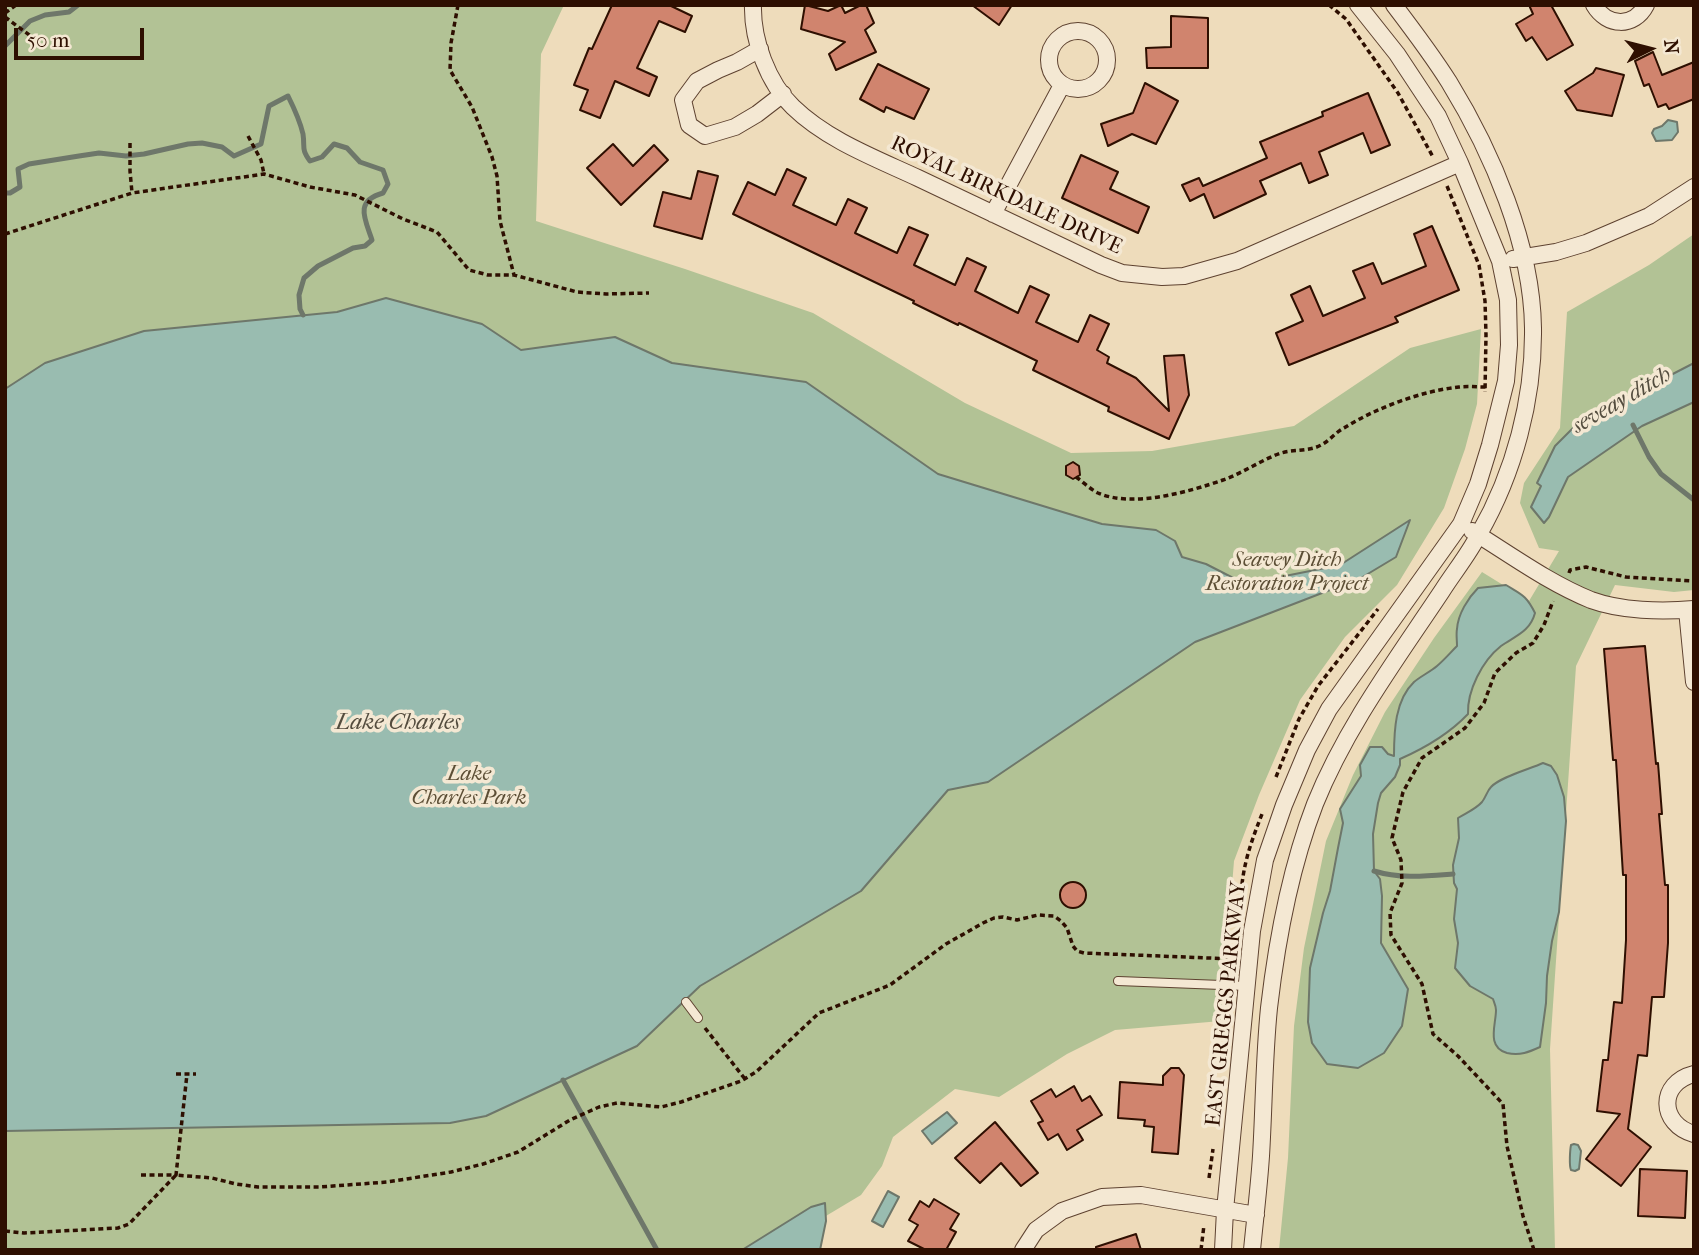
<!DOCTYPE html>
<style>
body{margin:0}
#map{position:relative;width:1699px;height:1255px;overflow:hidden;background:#eedcbb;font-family:"IM FELL French Canon",serif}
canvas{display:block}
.frame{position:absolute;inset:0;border:7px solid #2e0f01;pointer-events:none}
.north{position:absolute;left:1615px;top:14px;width:70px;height:70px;-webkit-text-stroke:5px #f4e8d3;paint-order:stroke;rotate:84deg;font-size:19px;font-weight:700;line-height:28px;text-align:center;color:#2e0f01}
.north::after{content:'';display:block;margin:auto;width:24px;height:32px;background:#2e0f01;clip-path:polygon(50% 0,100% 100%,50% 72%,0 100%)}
.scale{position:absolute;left:14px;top:28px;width:130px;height:32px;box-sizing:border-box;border:4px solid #2e0f01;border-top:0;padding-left:9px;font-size:21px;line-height:24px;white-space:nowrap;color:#2e0f01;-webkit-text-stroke:5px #f4e8d3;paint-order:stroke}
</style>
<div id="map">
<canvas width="1699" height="1255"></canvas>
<div class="frame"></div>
<div class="north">N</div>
<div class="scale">50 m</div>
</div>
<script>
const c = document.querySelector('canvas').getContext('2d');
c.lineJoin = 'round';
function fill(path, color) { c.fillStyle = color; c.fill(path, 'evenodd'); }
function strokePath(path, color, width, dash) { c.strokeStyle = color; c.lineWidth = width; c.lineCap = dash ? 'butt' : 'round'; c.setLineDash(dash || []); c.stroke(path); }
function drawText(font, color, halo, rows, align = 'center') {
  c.font = font + ' "IM FELL French Canon",serif'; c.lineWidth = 7; c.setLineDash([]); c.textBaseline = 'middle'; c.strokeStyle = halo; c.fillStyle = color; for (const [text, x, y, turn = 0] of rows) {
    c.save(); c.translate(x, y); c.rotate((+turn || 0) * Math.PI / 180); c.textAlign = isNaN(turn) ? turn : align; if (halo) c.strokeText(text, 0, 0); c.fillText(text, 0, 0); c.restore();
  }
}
fill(new Path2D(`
 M5,5H564L541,54L536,221L685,269L813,313L965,403L1071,453L1152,451L1294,426L1410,348L1481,329L1477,404L1465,449L1444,508L1397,585L1345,637L1300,700L1259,795L1234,861L1221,1021L1115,1030L1067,1054L999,1097L955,1089L893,1137L882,1166L861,1195L769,1250H5Z
 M1694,234V590L1674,592L1615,585L1576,666L1550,1049L1555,1250H1279L1288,1158L1294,1026L1304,948L1326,841L1353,775L1385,712L1434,638L1482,572L1529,601L1559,551L1539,548L1520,503L1524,483L1560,428L1567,312L1649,265Z`), '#b2c295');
const water = new Path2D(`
 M1668,120L1677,122L1678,132L1672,140L1656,141L1652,133L1654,129L1662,126Z
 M386,298L482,324L521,350L615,337L672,363L806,382L938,474L1102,524L1156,530L1175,541L1182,557L1206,564L1245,584L1340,565L1410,520L1396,557L1361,578L1195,642L988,782L948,790L861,891L700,986L637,1046L486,1116L450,1123L5,1131V389L45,363L144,331L337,312Z
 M1694,363V402L1642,426L1568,477L1549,517L1544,523L1531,507L1541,486L1537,483L1555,446L1578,423Z
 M1506,585C1522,595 1526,595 1535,613C1530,632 1515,636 1501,646C1482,661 1467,691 1468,714C1449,734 1425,748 1400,759V765L1395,777L1381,793L1378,803L1373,834L1374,871L1380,879L1382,896L1381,943L1408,989L1402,1026L1384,1053L1358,1068L1327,1064L1312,1043L1308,1022L1310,968L1323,913L1330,891L1338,848L1343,823L1340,809L1361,776L1360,765L1370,747H1382L1388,754L1394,756C1394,731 1395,700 1414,682C1421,676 1430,672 1437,666C1444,660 1450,653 1457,646C1457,640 1456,634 1457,629C1458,614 1468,598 1478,588Z
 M1543,763L1551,766L1557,775L1564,797L1566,821L1559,912L1552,941L1547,976L1546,1003L1540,1047C1529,1052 1520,1056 1507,1053C1486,1047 1496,1025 1496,1010C1496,1006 1494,1002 1493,999L1470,986L1455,968L1458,943L1454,919L1457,889L1454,883L1453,865L1459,838L1458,818C1466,813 1476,809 1482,802C1486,797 1487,791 1491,787C1500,777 1530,769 1543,763Z
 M947,1112L957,1123L932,1144L922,1131Z
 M1574,1144L1578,1145L1581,1151L1579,1169L1575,1171L1571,1170C1569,1166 1570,1150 1571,1145Z
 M888,1191L899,1197L883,1227L872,1221Z
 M825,1203L826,1221L820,1250H742L811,1207Z`);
fill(water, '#99bcb0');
strokePath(water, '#6e776a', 2);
strokePath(new Path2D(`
 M5,46L30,21L45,15L69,12L78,5
 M5,193H10L20,187L18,169L29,164L79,156L99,153L126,156L144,154L188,144L202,143L222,147L234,156L261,144L269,106L288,96C294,108 300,121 303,134C305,148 301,149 310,161L322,157L334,144L347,148L360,162L383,170L388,184L383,193C354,201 365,219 372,240L365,246L353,248L318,266L304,278L299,295L300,309L303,315
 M1633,425L1649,457L1661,474L1694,500
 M1374,871C1400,879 1427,876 1453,874
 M563,1080L657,1250`), '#6e776a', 5);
const building = new Path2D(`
 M612,5H669L692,16L685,32L659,21L637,68L657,77L649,96L615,81L600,118L580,110L588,90L574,85L589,48L592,49Z
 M805,5L828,11L841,5L845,13L861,5H866L874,23L865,30L876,52L836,70L829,54L845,42L801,29Z
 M972,5H1012L999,25Z
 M1529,5H1551L1573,45L1547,60L1532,37L1526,41L1516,24L1533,14Z
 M1171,16L1208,18V68H1147L1146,48L1171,47Z
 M1653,52L1662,75L1694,62V99L1669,109L1666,104L1658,107L1649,84L1644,86L1635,61Z
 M878,64L929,89L914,119L886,107L884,112L860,99Z
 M1596,68L1624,75L1612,116L1577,110L1565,91L1593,73Z
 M1145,83L1178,101L1156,144L1132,134L1108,146L1101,124L1133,113Z
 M1368,93L1390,145L1371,153L1363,133L1319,152L1328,175L1309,183L1301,163L1260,181L1266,194L1214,218L1204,194L1190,201L1182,185L1199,178L1203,186L1267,158L1260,142L1323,116L1322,112Z
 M613,144L633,166L654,145L668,160L621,205L587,168Z
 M1081,155L1118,172L1110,189L1149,207L1138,233L1062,198Z
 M787,169L806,178L793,205L836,225L848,199L867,208L855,233L897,253L909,227L928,235L914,265L955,285L967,258L986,267L975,291L1018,313L1030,286L1049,295L1036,322L1078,342L1090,315L1109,324L1097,350L1109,357L1107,363L1136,378L1169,411L1164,356L1184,355L1189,395L1169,439L1108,411L1109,407L1033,370L1037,361L959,323L958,325L913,303L914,301L733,214L748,182L775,195Z
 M698,171L718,176L702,239L654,226L663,192L691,199Z
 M1432,226L1459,290L1395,317L1398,322L1289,365L1276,333L1303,321L1291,295L1310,286L1323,316L1365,298L1353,271L1373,263L1382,284L1426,266L1414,234Z
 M1073,462L1079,466L1080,475L1073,479L1066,475V466Z
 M1645,646L1656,764L1658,763L1662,814H1659L1665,885H1668V943L1664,997H1652L1647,1056L1638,1055L1628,1129L1651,1147L1621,1186L1586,1159L1620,1114L1597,1111L1603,1060H1608L1614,1002L1622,1003L1626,940V875H1623L1616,760H1613L1604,649Z
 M1060 895a13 13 0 1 1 26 0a13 13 0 1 1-26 0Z
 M1171,1068H1179L1184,1075L1178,1154L1152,1152L1154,1127L1144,1126L1145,1120L1118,1118L1120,1082L1163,1085V1076Z
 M1074,1086L1082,1101L1090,1096L1102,1115L1077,1130L1083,1140L1067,1150L1058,1134L1048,1140L1038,1123L1043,1121L1031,1101L1051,1089L1056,1097Z
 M995,1122L1038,1173L1021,1186L1001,1163L980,1183L955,1158Z
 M1640,1169L1687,1171L1685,1218L1638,1216Z
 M934,1199L959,1214L950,1229L956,1232L946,1250H926L908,1241L918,1225L909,1220L920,1201L929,1207Z
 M1136,1234L1141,1250H1096V1247Z`);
fill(building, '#d0846e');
strokePath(building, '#2e0f01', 2);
const service = new Path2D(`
 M1118,981L1247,986
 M686,1002L698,1018`);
const minor = new Path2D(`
 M753,5C752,40 768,83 793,107C827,140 875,158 918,178C979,207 1040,236 1101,265L1122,273L1162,277L1184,276L1237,261L1460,163
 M1594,5C1607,27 1634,28 1646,5
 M1049 60a29 29 0 1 1 58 0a29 29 0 1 1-58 0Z
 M760,49L737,62L718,70L697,81L683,100L689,125L705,136L735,127L757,114L783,94
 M993,214L1062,85
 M1513,259L1556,252L1586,243L1649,216L1694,187
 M1472,531C1511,555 1549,583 1591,600C1621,611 1662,612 1694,609
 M1687,610L1694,682
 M1694,1074C1658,1083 1659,1124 1694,1134
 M1023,1250L1036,1230L1062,1211L1102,1197L1141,1195L1256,1215
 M1223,1250L1225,1210L1252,931L1265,860L1284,805L1307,750L1329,709L1461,524L1478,484L1490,445L1506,381L1509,345L1508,300L1500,261L1460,163L1438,116L1397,54L1358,5
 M1252,1250C1255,1219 1259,1187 1261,1156C1264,1107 1264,1057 1269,1008C1277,939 1290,869 1315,804C1346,727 1396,660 1442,591C1454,572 1469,554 1479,534C1514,473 1534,399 1533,328C1532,245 1492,152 1449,82C1432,55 1413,30 1394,5`);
strokePath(service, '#5e4230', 10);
strokePath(minor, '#5e4230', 18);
strokePath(new Path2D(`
 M458,5L451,43L450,70L472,107L492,157L497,176L500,221L514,275
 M1329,5L1346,19L1398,93L1433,157
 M5,13L16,5
 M5,17L36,40
 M248,136L261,160L264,174
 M130,143V171L132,193
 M1447,186L1479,265L1485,301L1486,335L1485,392
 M5,234L132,193L264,174L310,187L355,195L403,219L437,232L469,270L488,275H514L577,292L606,294L649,293
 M1076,477C1083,482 1090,489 1098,493C1133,508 1188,492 1223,480C1243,473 1261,460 1281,453C1295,449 1310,452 1323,444C1330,440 1336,432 1344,428C1376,408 1421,391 1459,387C1468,386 1477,387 1486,387
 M1569,573L1570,570L1586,567L1626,577L1694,581
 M1276,777L1299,719L1318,686L1378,609
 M1242,884C1245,858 1253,837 1262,814
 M705,1028L745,1079
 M176,1074H196
 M141,1175H176L187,1074
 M1209,1178L1213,1149
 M5,1231L24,1233L118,1228L129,1224L176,1175L212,1178L236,1184L258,1187H319L387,1182L451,1172L483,1164L518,1152L570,1120L599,1107L617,1103L661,1107L681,1102L741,1081L756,1072L819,1013L890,985L946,944L983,923L994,918L1003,917L1017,920L1038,915L1054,916L1061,921L1067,928L1073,946L1077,951L1084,953L1234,959
 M1201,1250L1204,1225
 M1534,1250L1523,1216L1507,1146L1503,1104L1458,1056L1433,1034L1422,984L1391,935L1390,913L1402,883L1401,860L1392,838L1403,792L1422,758L1465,728L1484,703L1495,673L1516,653L1533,643L1544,625L1553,601`), '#2e0f01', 3.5, [5, 3.5]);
strokePath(service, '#f4e8d3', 8);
strokePath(minor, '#f4e8d3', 16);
drawText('21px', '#2e0f01', '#f4e8d3', [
 ["ROYAL BIRKDALE DRIVE",1006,196,25],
 ["EAST GREGGS PARKWAY",1227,1004,-84]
]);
drawText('italic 21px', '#5c4e35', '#f4e8d3', [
 ["Seavey Ditch",1287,561],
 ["Restoration Project",1287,585],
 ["Lake",469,775],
 ["Charles Park",469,799]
]);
drawText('italic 23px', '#534c3e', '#f4e8d3', [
 ["seveay ditch",1622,401,-30],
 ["Lake Charles",398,723]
]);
</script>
